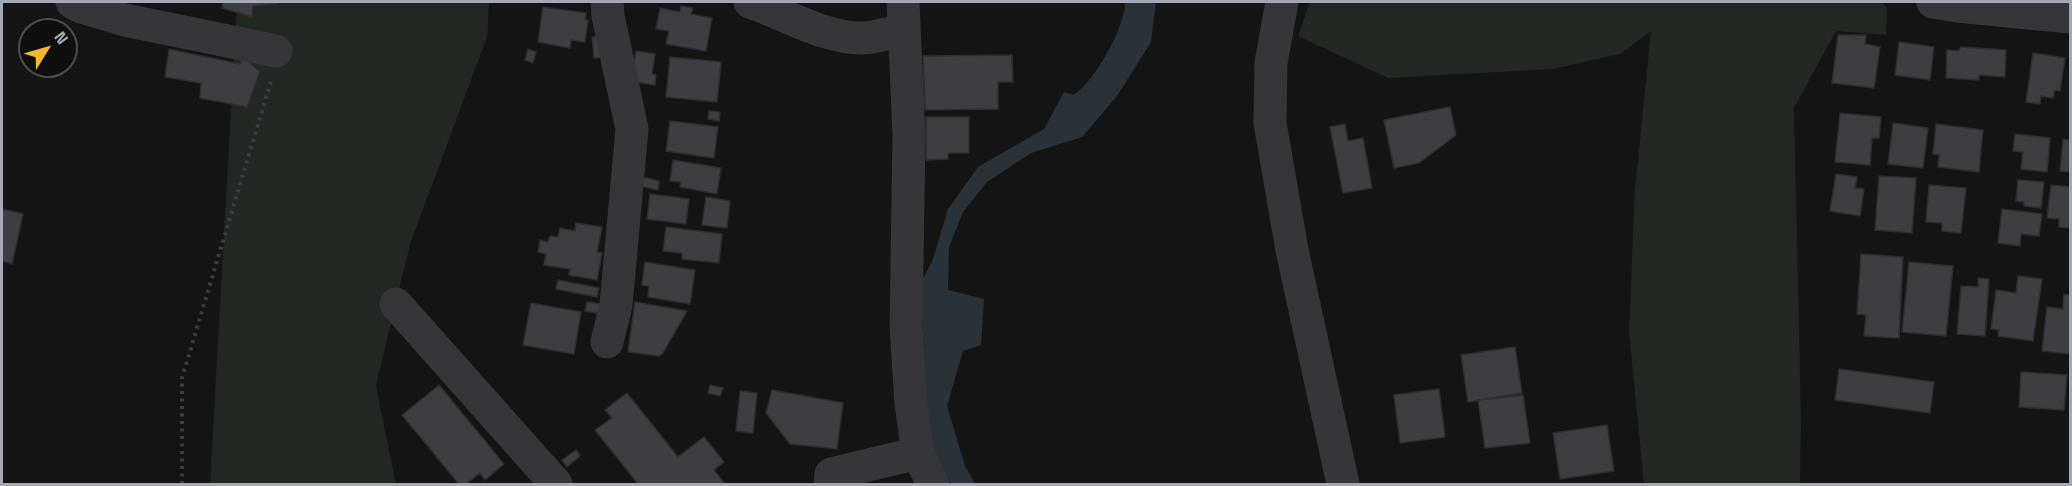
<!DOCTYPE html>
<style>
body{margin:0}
#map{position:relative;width:2072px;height:486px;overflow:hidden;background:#141415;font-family:"Space Grotesk",sans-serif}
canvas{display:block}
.frame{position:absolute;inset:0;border:3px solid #a5a9b6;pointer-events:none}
.north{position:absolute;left:18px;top:18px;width:60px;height:60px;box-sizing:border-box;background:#0f0f10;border:2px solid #4b4d52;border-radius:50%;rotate:53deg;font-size:16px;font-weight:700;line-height:24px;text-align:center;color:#a5a9b6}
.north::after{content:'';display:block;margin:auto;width:21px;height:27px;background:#f3b92e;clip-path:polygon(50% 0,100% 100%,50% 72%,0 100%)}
</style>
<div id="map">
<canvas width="2072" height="486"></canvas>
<div class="frame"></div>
<div class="north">N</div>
</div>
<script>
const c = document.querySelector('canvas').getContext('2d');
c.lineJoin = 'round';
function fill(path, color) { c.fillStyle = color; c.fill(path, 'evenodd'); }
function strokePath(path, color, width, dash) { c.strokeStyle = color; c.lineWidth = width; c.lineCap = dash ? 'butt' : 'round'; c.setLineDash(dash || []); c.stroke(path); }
fill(new Path2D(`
 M237,2H489L487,37L410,244L376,386L396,484H210Z
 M1310,2H1882L1887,7L1886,35L1836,31L1794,108L1801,421L1800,484H1644L1629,331L1635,190L1651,31L1620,54L1553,69L1388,78L1298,36Z`), '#202821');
fill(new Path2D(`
 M1125,2H1156L1151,42L1117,96L1082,137L1031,153L987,182L963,212L949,247L948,290L984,299L981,345L963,351L947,406L965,466L975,484H951L929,440L920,284L932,262L948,209L978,167L1044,129L1064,92L1073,95C1094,84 1126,25 1125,2Z`), '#2a3239');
const building = new Path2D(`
 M223,2H277V4L253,6L252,17L222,8Z
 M681,6L693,8L691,14L712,18L706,51L666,44L669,31L656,29L660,8L680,12Z
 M543,7L586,13L585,20H588L585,42L571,40L570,48L538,42Z
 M1838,35H1866L1865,44L1880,47L1874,88L1832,83Z
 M600,36L603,57L594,58L592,37Z
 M1899,42L1934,47L1930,80L1895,75Z
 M1961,47L2006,50L2005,77L1979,75V80L1946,78L1947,50L1958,51Z
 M169,49L240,64L242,56L260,72L247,107L200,98L201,83L165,77Z
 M528,49L536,52L533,63L525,60Z
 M636,51L655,54L652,74L656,75L655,85L631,81Z
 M2033,53L2065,58L2060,91L2055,90L2053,98L2041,96L2040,104L2026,102Z
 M1012,55L1013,82H998V109L925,110L923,56Z
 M670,57L721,62L717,102L666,97Z
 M1450,107L1456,135L1419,163L1394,168L1384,120Z
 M709,111L720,112L719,121L708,119Z
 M1840,113L1881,117L1879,138H1872L1870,165L1835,162Z
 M926,117H969V153H948V159L926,160Z
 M670,121L718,127L714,158L666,151Z
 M1893,123L1928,128L1923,168L1888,164Z
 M1345,124L1348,141L1363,138L1372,188L1343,193L1330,127Z
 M1936,124L1983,130L1979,172L1938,167L1939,155L1933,154Z
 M2015,134L2050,138L2047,172L2021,169L2023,152L2013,151Z
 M2063,139L2070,140V172L2060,171Z
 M673,160L721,168L717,194L680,187L681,182L670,181Z
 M1836,174L1857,177L1855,188L1864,189L1860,216L1830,211Z
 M638,176L659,181L658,190L636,185Z
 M1879,176L1916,178L1912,233L1875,230Z
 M2018,180L2044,182L2041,208L2024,206V202L2016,201Z
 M1929,185L1966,188L1961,233L1942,231V223L1926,222Z
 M2051,185L2070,187V228L2059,227V219L2047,218Z
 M650,194L689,199L686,224L647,219Z
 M706,197L730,201L727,228L702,225Z
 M2,209L23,214L12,264L2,261Z
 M2002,209L2042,214L2039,236L2021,234L2020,246L1998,243Z
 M576,223L602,227L597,252L602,253L597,280L569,275L570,269L544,265L546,254L538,252L540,240L548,242L550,236L558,237L560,228L575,231Z
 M666,227L722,234L719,263L682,259V253L663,251Z
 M1861,254L1903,257L1899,338L1864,336L1866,315L1857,314Z
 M645,262L695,270L690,304L648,297L649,286L642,285Z
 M1909,262L1953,266L1946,336L1902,332Z
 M2018,276L2042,279L2033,341L1998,336L1999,330L1991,329L1996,290L2016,293Z
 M1978,278L1989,279L1985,336L1957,334L1961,286L1978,287Z
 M558,280L599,288L597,297L556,289Z
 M2064,294L2070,295V354L2042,351L2047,307L2063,309Z
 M587,302L603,304L602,314L585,311Z
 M635,302L687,311L663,353L659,356L628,352Z
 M531,303L581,312L574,354L523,345Z
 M1515,347L1522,393L1468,402L1461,355Z
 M1839,369L1934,382L1930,413L1835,400Z
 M2021,372L2067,375L2064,410L2019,407Z
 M439,385L504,464L485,480L480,473L466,484H459L402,415Z
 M710,385L723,388L720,396L708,393Z
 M1439,389L1445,437L1400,443L1394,395Z
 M772,390L843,403L837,449L790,444L766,413Z
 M740,391L757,393L753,433L736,431Z
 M627,393L678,457L704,437L724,462L714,470L725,484H638L595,430L612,418L605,410Z
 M1523,395L1530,443L1485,448L1478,400Z
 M1607,425L1614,471L1560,479L1553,433Z
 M576,450L580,456L567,467L562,460Z`);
fill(building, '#3e3e42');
strokePath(building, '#2e2d31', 1.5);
strokePath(new Path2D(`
 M182,484V378L271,81`), '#3b3c41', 4, [3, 4.5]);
strokePath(new Path2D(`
 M72,2L81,7L125,20L276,51
 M750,2C786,14 825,39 864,38C878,37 891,33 904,29
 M903,2L909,134L906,327L911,404L918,453L933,484
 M1282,2L1271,63L1270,123L1292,250L1343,484
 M1933,2L1957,6L2070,17
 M396,304L556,484
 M607,342L616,305L632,129L608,16L607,2
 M830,484L831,474L918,453`), '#35353a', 33);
</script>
